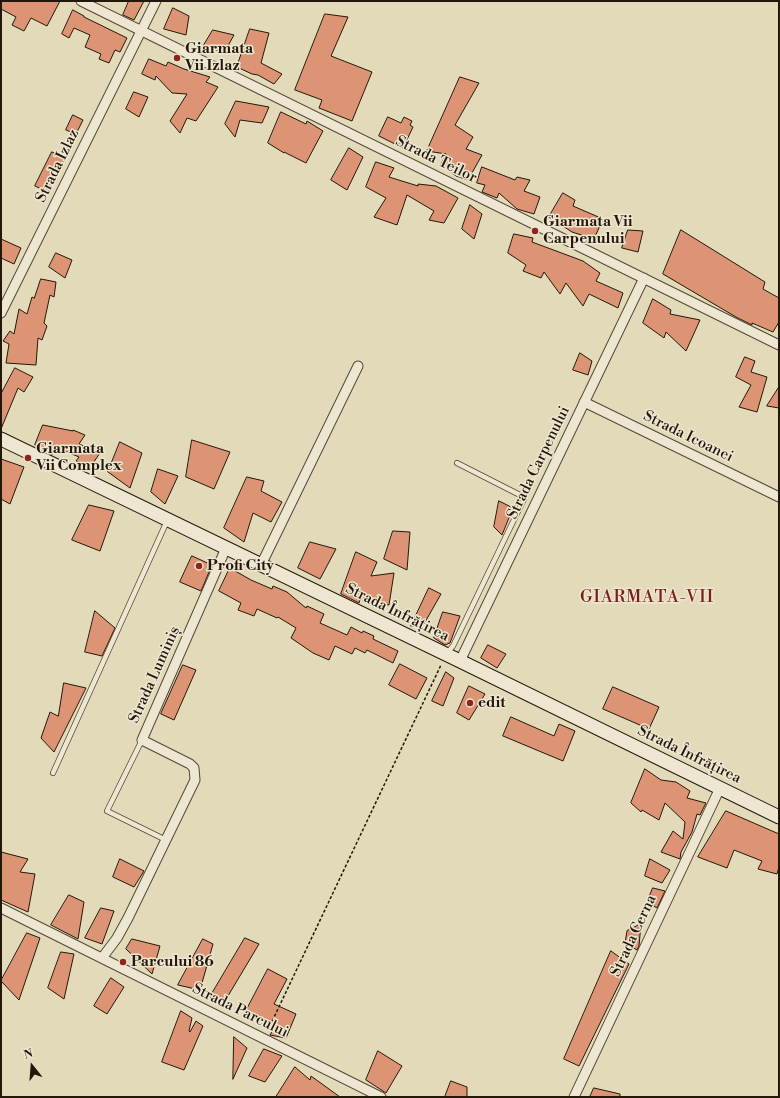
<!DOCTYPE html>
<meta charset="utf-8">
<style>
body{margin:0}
#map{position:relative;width:780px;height:1098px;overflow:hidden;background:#e3daba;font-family:"Libre Bodoni",serif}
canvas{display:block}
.frame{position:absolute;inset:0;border:2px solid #231709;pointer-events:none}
.north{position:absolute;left:12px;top:1046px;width:40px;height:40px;-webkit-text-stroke:3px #ede7d2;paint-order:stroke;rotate:343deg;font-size:11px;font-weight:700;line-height:16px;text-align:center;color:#231709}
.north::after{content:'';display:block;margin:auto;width:14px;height:18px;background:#231709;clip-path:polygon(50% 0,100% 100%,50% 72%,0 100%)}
</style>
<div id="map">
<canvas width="780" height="1098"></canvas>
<div class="frame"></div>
<div class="north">N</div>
</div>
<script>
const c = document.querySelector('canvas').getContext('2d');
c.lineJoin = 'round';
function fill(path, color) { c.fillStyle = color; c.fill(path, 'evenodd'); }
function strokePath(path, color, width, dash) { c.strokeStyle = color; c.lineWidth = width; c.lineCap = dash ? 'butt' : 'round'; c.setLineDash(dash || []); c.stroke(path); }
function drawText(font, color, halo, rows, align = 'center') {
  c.font = font + ' "Libre Bodoni",serif'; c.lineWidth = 3; c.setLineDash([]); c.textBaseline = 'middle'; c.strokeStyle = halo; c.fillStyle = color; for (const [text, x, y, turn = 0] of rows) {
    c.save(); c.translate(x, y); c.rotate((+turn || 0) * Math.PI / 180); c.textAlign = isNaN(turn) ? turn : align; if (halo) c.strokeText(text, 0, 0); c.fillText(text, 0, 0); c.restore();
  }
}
const building = new Path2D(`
 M1,1H60L47,26L31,18L24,31L12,25L16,17L1,9Z
 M129,1H144L134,20L123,15Z
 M173,8L189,16L186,35L164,29Z
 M73,10L84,16V17L127,38L120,52L115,50L109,63L99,59L101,54L85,47L90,35L74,28L69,38L62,34Z
 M325,14L348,17L331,56L372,72L352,121L319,108L322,100L295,90Z
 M250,29L269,33L261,63L282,74L274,84L258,75L252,74L237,67Z
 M213,30L234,35L224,53L204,45Z
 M149,59L166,66L168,62L184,69L210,77L206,82L218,87L196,121L187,118L180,133L170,121L187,94L172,93L156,76L155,80L142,74Z
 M460,77L479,83L455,125L473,137L466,149L482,155L468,180L456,176L441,164L446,154L427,151Z
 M134,92L148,97L139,117L126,109Z
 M236,101L269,107L262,123L240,120L235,137L225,124Z
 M281,112L306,124L307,121L323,131L306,163L284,152V153L268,143Z
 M73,115L83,120L76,134L66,130Z
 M388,117L401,123L404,117L412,121L410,125L413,127L403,148L379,136Z
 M349,148L363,157L347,190L331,180Z
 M52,152L65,158L48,192L35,186Z
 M376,162L394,168L389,177L418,186V184L436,186L458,198L444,223L429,220L434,211L407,195L397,225L374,217L386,198L366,187Z
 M482,167L515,180L517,177L530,180L524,191L540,197L534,214L517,209L499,193L497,198L482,192L485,185L477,183Z
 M563,193L575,200L573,206L603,219L594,239L572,232L549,217Z
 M470,205L482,214L474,239L462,229Z
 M628,230L643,231L638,252L622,248Z
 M681,230L765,282L763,289L779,298V322L773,332L752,323V325L736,317L663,274Z
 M514,234L533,238L532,242L583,261L600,273L596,281L623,293L618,308L589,294L583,306L566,283L560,294L544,272L541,278L523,271L526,265L508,253Z
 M1,239L21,248L14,264L1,258Z
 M56,253L72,260L65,278L49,267Z
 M41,279L56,282L54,297L50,295L44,323L47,326L42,340L38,338L36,365L6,363L9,344L3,341L10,331L14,334L19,309L27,314L32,297L34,298Z
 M653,299L671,310L670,314L700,320L686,351L666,332L664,338L643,323Z
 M580,353L592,361L588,375L573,370Z
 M745,357L755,361L751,372L767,377L757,412L739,407L751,385L736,377Z
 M15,368L33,377L24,392L18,388L1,429V394Z
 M779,387V408L767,406Z
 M43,425L73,431V430L85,435L79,444L100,453L91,466L76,461L79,457L56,447L52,455L35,445Z
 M192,440L230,452L214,489L186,477Z
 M120,442L142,453L130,488L108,472Z
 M1,459L24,467L10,504L1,499Z
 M158,469L178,476L165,504L151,492Z
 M247,477L264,481L261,491L282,502L271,522L253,513L244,542L224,528Z
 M499,501L513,508L502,535L494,527Z
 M89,505L114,511L100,551L72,540Z
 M393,531L410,532L407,570L384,559Z
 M310,542L336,549L320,579L298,568Z
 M356,552L377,562L371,576L394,573L389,605L360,600L359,603L341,594Z
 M192,556L212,565L201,591L180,582Z
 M230,568L251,580L272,589L273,586L287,592L306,608L307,606L324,614L320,623L347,635L351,627L362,633L363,631L374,636L373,639L398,651L393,663L367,650L365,653L355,648L352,654L335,646L329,660L313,653L291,638L296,628L278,617L277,618L257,609L254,616L238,610L241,603L219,591Z
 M429,588L441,594L424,624L411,626Z
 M95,611L115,628L102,656L85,652Z
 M443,612L460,616L450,643L445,645L434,638Z
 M488,645L506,654L497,668L481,658Z
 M400,664L427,678L416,699L389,685Z
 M183,665L196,670L174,720L161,714Z
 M446,672L454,678L443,706L432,701Z
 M64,683L86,688L54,752L41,738L50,712L58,716Z
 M469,686L485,694L469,720L457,713Z
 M613,687L659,707L649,729L603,709Z
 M511,717L554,736L559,724L575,731L563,761L503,736Z
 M645,769L661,780L676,782L690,791L687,798L706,803L700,815L697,814L692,832L681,852L680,859L661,852L673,831L683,839L685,822L665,803L659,820L642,810L641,812L631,803Z
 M726,811L779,834V867L777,874L758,869L762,861L734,850L727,868L698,857Z
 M1,852L28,859L20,872L35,874L28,912L1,900Z
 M120,859L144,871L134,887L113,877Z
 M650,859L670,870L662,883L645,876Z
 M653,888L665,891L657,908L649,903V897Z
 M69,895L84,902L78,939L51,925Z
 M101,908L114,911L102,944L85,938Z
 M641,924L639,946L637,950L625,943L627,931Z
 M27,933L40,938L19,1000L1,981Z
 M245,938L259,944L222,1006L210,997Z
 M132,939L160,946L152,974L126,949Z
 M203,939L213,944L200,990L178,985Z
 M611,951L629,964L579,1066L564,1059Z
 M61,952L74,954L64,999L48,988Z
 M268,969L287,979L274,1004L296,1014L286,1038L270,1035L274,1028L245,1013Z
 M111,978L124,987L107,1014L94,1006Z
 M181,1011L192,1018L189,1031L190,1032L196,1021L203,1026L184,1070L162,1062Z
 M234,1037L247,1048L233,1079Z
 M264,1049L282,1056L265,1082L249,1076Z
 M378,1051L402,1066L386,1093L366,1080Z
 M295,1067L310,1080L311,1076L340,1097H276Z
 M451,1081L467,1087V1097H445Z
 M594,1088L620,1094V1097H590Z`);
fill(building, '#dd9474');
strokePath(building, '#231709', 1);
const lane = new Path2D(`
 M447,653L453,646L524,499L520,495L457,463
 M142,740L107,811L166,840
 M53,773L167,521`);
const street = new Path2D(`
 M81,1L779,345
 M1,313L156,1
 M584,402L779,497
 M261,565L358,366
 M460,661L644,278
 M1,908L381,1097
 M102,958L117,938L128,918L195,780L194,768L190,764L142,740L226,548
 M574,1097L720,788`);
const secondary = new Path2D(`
 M1,439L460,661L779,817`);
strokePath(lane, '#534835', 6);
strokePath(street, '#534835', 11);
strokePath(secondary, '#231709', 15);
strokePath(new Path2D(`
 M268,1030L441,665`), '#231709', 1.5, [3, 2]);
strokePath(lane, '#ede7d2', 4.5);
strokePath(street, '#ede7d2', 9);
strokePath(secondary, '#ede7d2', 13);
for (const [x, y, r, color] of [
 [177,58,4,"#8f2418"],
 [535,231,4,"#8f2418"],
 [28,458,4,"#8f2418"],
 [199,566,4,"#8f2418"],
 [470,703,4,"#8f2418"],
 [123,962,4,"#8f2418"]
]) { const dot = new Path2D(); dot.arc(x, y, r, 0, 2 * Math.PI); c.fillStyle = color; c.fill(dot); strokePath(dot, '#ede7d2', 1.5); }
drawText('bold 15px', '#231709', '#ede7d2', [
 ["Giarmata",185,49],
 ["Vii Izlaz",185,66],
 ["Giarmata Vii",543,222],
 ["Carpenului",543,239],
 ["Giarmata",36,449],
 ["Vii Complex",36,466],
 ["Profi City",207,566],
 ["edit",478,703],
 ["Parcului 86",131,962]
], 'left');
drawText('15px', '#231709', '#ede7d2', [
 ["Strada Teilor",436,160,26],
 ["Strada Izlaz",58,166,-64],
 ["Strada Icoanei",688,437,26],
 ["Strada Carpenului",539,463,-64],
 ["Strada Înfrățirea",397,613,26],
 ["Strada Luminiș",155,675,-66],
 ["Strada Înfrățirea",689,755,26],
 ["Strada Cerna",634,936,-65],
 ["Strada Parcului",240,1011,26]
]);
c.letterSpacing = '1px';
drawText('17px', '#7a1f14', '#ede7d2', [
 ["GIARMATA-VII",647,598]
]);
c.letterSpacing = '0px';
</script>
